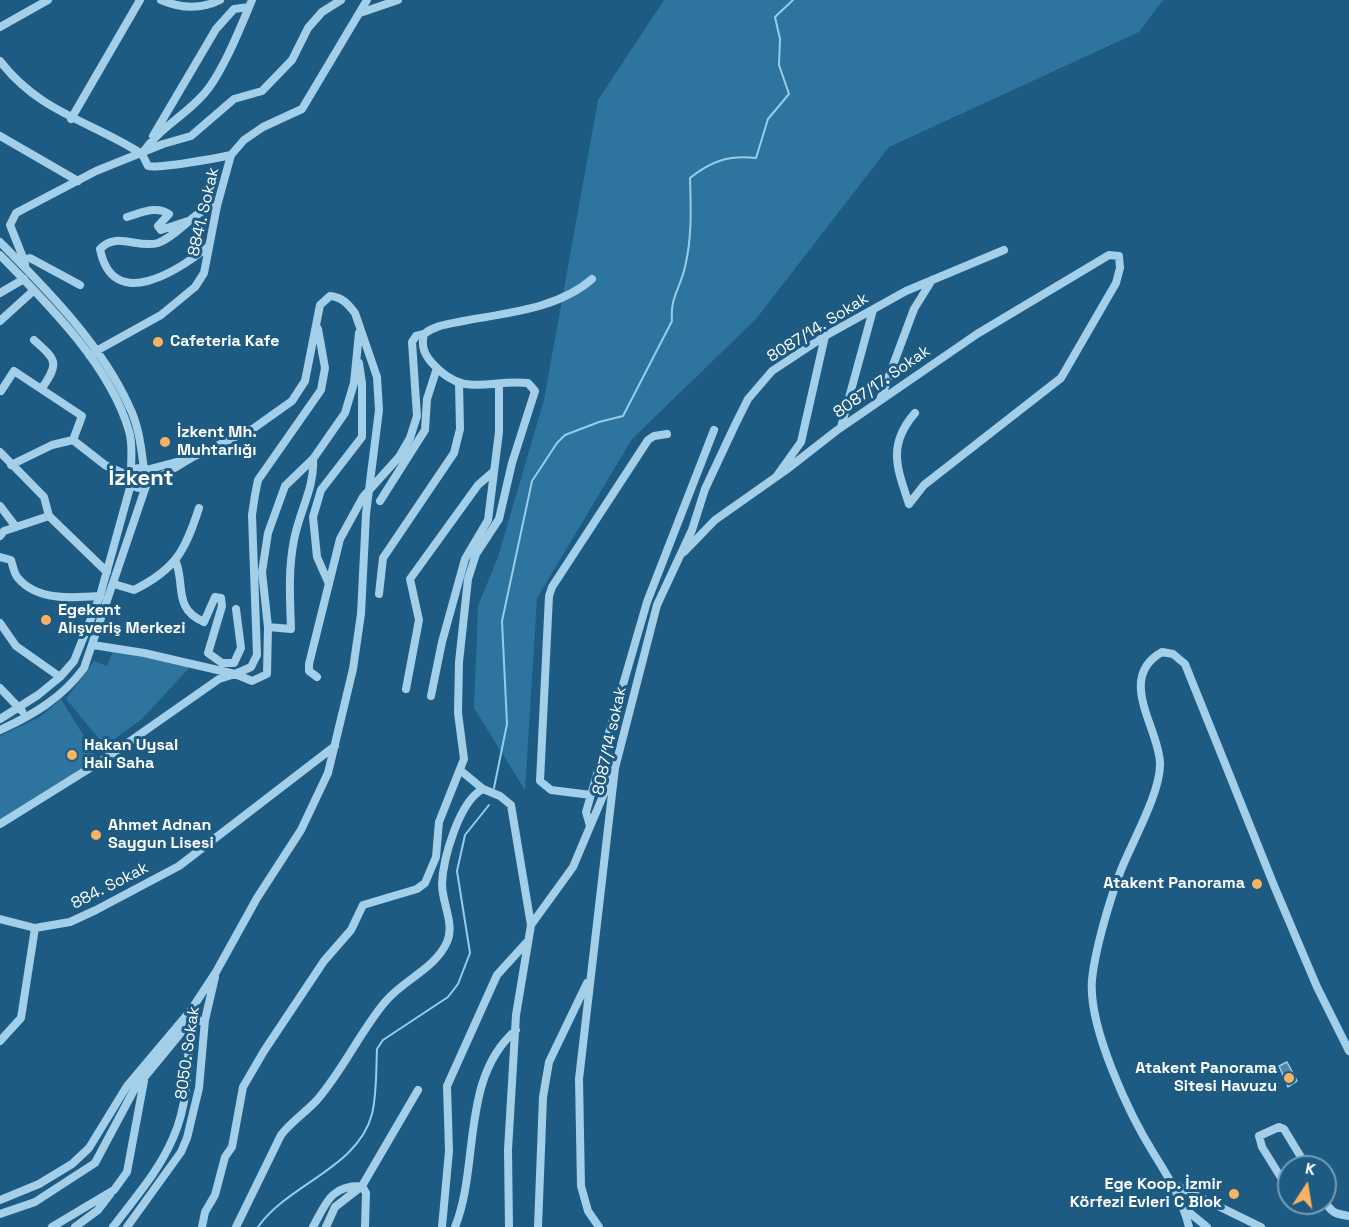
<!DOCTYPE html>
<meta charset="utf-8">
<style>
body{margin:0}
#map{position:relative;width:1349px;height:1227px;overflow:hidden;background:#1d5b82;font-family:"Space Grotesk",sans-serif}
canvas{display:block}
.north{position:absolute;left:1277px;top:1155px;width:60px;height:60px;box-sizing:border-box;background:#1d5b82;border:2px solid #779db4;border-radius:50%;rotate:12deg;font-size:16px;font-weight:700;line-height:24px;text-align:center;color:#fff}
.north::after{content:'';display:block;margin:auto;width:21px;height:27px;background:#f9b261;clip-path:polygon(50% 0,100% 100%,50% 72%,0 100%)}
</style>
<div id="map">
<canvas width="1349" height="1227"></canvas>
<div class="north">K</div>
</div>
<script>
const c = document.querySelector('canvas').getContext('2d');
c.lineJoin = 'round';
function fill(path, color) { c.fillStyle = color; c.fill(path, 'evenodd'); }
function strokePath(path, color, width, dash) { c.strokeStyle = color; c.lineWidth = width; c.lineCap = dash ? 'butt' : 'round'; c.setLineDash(dash || []); c.stroke(path); }
function drawText(font, color, halo, rows, align = 'center') {
  c.font = font + ' "Space Grotesk",sans-serif'; c.lineWidth = 6; c.setLineDash([]); c.textBaseline = 'middle'; c.strokeStyle = halo; c.fillStyle = color; for (const [text, x, y, turn = 0] of rows) {
    c.save(); c.translate(x, y); c.rotate((+turn || 0) * Math.PI / 180); c.textAlign = isNaN(turn) ? turn : align; if (halo) c.strokeText(text, 0, 0); c.fillText(text, 0, 0); c.restore();
  }
}
fill(new Path2D(`
 M664,0H1163L1139,32L889,147L756,319L632,439L537,598L525,790L474,708L478,606L498,557L544,400L598,100Z
 M113,651L190,667L142,719L105,746L66,699L94,661L107,666Z
 M61,699L98,759L0,821V736L40,717Z`), '#2d759e');
const water = new Path2D(`
 M1287,1062L1297,1081L1288,1087L1279,1066Z`);
fill(water, '#57849f');
strokePath(water, '#96cdeb', 1.5);
strokePath(new Path2D(`
 M494,788L507,724L502,621L532,481L557,443L565,435L599,422L623,416L672,321C670,297 680,289 685,267C692,238 691,208 690,178C711,161 729,155 756,158L768,119L789,94L779,65L780,39L775,17L793,0
 M258,1227C288,1184 358,1168 372,1114C377,1093 376,1070 377,1049L383,1040L448,997L458,984L470,953L457,871L465,835L489,805`), '#96cdeb', 2);
strokePath(new Path2D(`
 M161,0C180,8 200,10 220,0
 M360,13L398,0
 M0,27L48,0
 M0,61C40,113 91,121 142,154
 M71,119L140,0
 M0,136L78,181
 M153,136L216,29L234,9L249,7
 M231,155C218,158 157,169 148,166L142,154C157,130 183,117 202,96C221,77 241,26 252,0
 M127,217C141,213 156,205 169,214L158,226L161,230L188,221
 M0,242C47,290 101,344 129,406C139,426 141,447 144,469
 M209,246C179,270 113,314 100,249C117,231 137,249 158,243C180,235 194,209 217,206
 M0,255C47,303 110,365 129,431C133,443 131,459 131,472
 M24,260L10,225L16,213L96,171L163,144L191,136L234,99L262,91L292,60L308,28L322,12L341,0
 M25,264L24,260L30,258L80,285
 M0,293L24,279
 M0,321L33,291
 M34,340C56,360 60,362 42,388
 M89,355L161,315L195,287L204,273L217,206L231,155L244,140L263,127L302,109L367,0
 M1,391L14,371L82,416L73,440
 M880,400L914,309L932,280
 M841,427L873,310
 M0,452L44,497L49,516L107,572
 M11,465L52,445L73,440L105,465L129,476
 M130 478a10 10 0 1 1 20 0a10 10 0 1 1-20 0Z
 M146,470L180,461
 M776,477L801,442L825,336
 M380,501L425,430L427,399L437,368
 M909,504C897,468 887,445 915,413
 M0,506L16,527
 M0,536L4,531L49,516
 M684,552L715,520L786,470L836,431L977,334L1109,255L1119,256L1120,268L1116,283L1061,378L924,485L909,504
 M0,557L11,560C13,566 14,574 18,578C37,601 73,598 100,596
 M176,562C185,584 173,609 204,622L215,597L221,598L222,606L208,653L222,663H234L241,648L236,609
 M114,584L134,590C176,569 185,551 199,508
 M329,584L317,557L313,517L321,490L362,437V383L359,363
 M379,594L383,558L454,453L460,429L459,383
 M0,623L16,646L60,677
 M268,627L291,629C290,599 288,570 294,540C299,512 315,487 313,459
 M93,645L144,653L235,674L251,667L257,655L252,515L255,495L258,480L321,390L325,368L318,329
 M317,677L309,671V664L340,539L363,497L399,457L410,438L417,416L412,342L416,336L424,334
 M0,688L22,711
 M406,689L419,620L410,579L478,485L494,471
 M431,696L442,642L465,559L488,520L499,432V385
 M0,719L38,695L60,677L74,661L100,596L131,484
 M0,730C33,715 62,698 84,668L146,486
 M460,770L483,789
 M591,795L551,790L540,781L549,596L552,587L648,440L654,436L667,434
 M0,824L106,758L219,679L235,674L252,681L267,674L268,627L262,572L268,533L285,486L313,459L345,413L354,383L359,333
 M590,826L586,812L647,602L714,430
 M0,919L35,928L70,922L96,910L179,866L335,746
 M531,925L573,867L611,777
 M0,1041L21,1018L35,928
 M1280,1176L1262,1147L1259,1136L1279,1127L1284,1129L1307,1167
 M1173,1184L1261,1227
 M0,1200L39,1184L72,1164L89,1148L127,1086L191,1010L216,972L257,898L301,830L328,773L353,669L361,614L366,514L379,410L377,377L355,313C348,304 342,297 330,296L320,305L305,381L292,401L254,428L191,458L148,484
 M1325,1202C1332,1213 1336,1214 1349,1216
 M1184,1208L1207,1227
 M0,1214L35,1202L95,1163L134,1090L189,1023L205,1020
 M52,1227L114,1190L127,1172L144,1081
 M75,1227L98,1210L111,1193
 M113,1227C134,1199 159,1171 173,1138C189,1103 188,1062 189,1024
 M127,1227L181,1152L187,1138L199,1088L205,1020L215,977
 M202,1227L205,1212L215,1195L225,1157L232,1147L243,1087L264,1051L324,961L351,930L363,905L417,889L425,883L436,857L439,822L464,759L458,713L459,662L468,579L476,554L499,519L512,463L535,391L528,383C488,379 464,399 432,363C424,354 421,346 424,334C435,325 449,324 463,321C506,313 558,309 592,279
 M236,1227L281,1135C292,1121 306,1112 317,1100C343,1070 360,1032 385,1002C403,980 435,969 447,942C455,924 442,903 442,884C443,859 459,801 483,789L500,796L511,805L531,925L516,1015L508,1150L509,1227
 M313,1227C326,1203 331,1185 362,1186L366,1193L365,1227
 M326,1227L335,1207L362,1186L418,1090
 M442,1227L449,1151L447,1086L497,975L527,942
 M455,1227C480,1165 460,1078 516,1030
 M538,1227L543,1097L549,1062L587,983
 M599,1227L588,1211L581,1186L579,1079L615,768L657,605L692,530L705,489L735,425L748,399L772,371L825,336L906,291L1004,250
 M1189,1227C1182,1199 1169,1178 1154,1154C1129,1114 1088,1027 1092,980C1095,949 1110,899 1121,870C1132,842 1161,792 1160,763C1159,728 1116,678 1162,652L1173,654L1185,664L1275,888L1317,987L1349,1051`), '#a3cfe9', 8);
for (const [x, y, r, color] of [
 [158,342,6,"#f9b261"],
 [165,442,6,"#f9b261"],
 [46,620,6,"#f9b261"],
 [72,755,6,"#f9b261"],
 [96,835,6,"#f9b261"],
 [1257,884,6,"#f9b261"],
 [1289,1078,6,"#f9b261"],
 [1234,1194,6,"#f9b261"]
]) { const dot = new Path2D(); dot.arc(x, y, r, 0, 2 * Math.PI); c.fillStyle = color; c.fill(dot); strokePath(dot, '#1d5b82', 2); }
drawText('16px', '#fff', '#1d5b82', [
 ["8841. Sokak",204,212,-77],
 ["8087/14. Sokak",818,328,-32],
 ["8087/17. Sokak",882,382,-35],
 ["8087/14 sokak",610,741,-78],
 ["884. Sokak",110,886,-27],
 ["8050. Sokak",188,1053,-82]
]);
drawText('bold 16px', '#fff', '#1d5b82', [
 ["Cafeteria Kafe",170,342],
 ["İzkent Mh.",177,433],
 ["Muhtarlığı",177,451],
 ["Egekent",58,611],
 ["Alışveriş Merkezi",58,629],
 ["Hakan Uysal",84,746],
 ["Halı Saha",84,764],
 ["Ahmet Adnan",108,826],
 ["Saygun Lisesi",108,844],
 ["Atakent Panorama",1245,884,"right"],
 ["Atakent Panorama",1277,1069,"right"],
 ["Sitesi Havuzu",1277,1087,"right"],
 ["Ege Koop. İzmir",1222,1185,"right"],
 ["Körfezi Evleri C Blok",1222,1203,"right"]
], 'left');
drawText('bold 22px', '#fff', '#1d5b82', [
 ["İzkent",141,479]
]);
</script>
